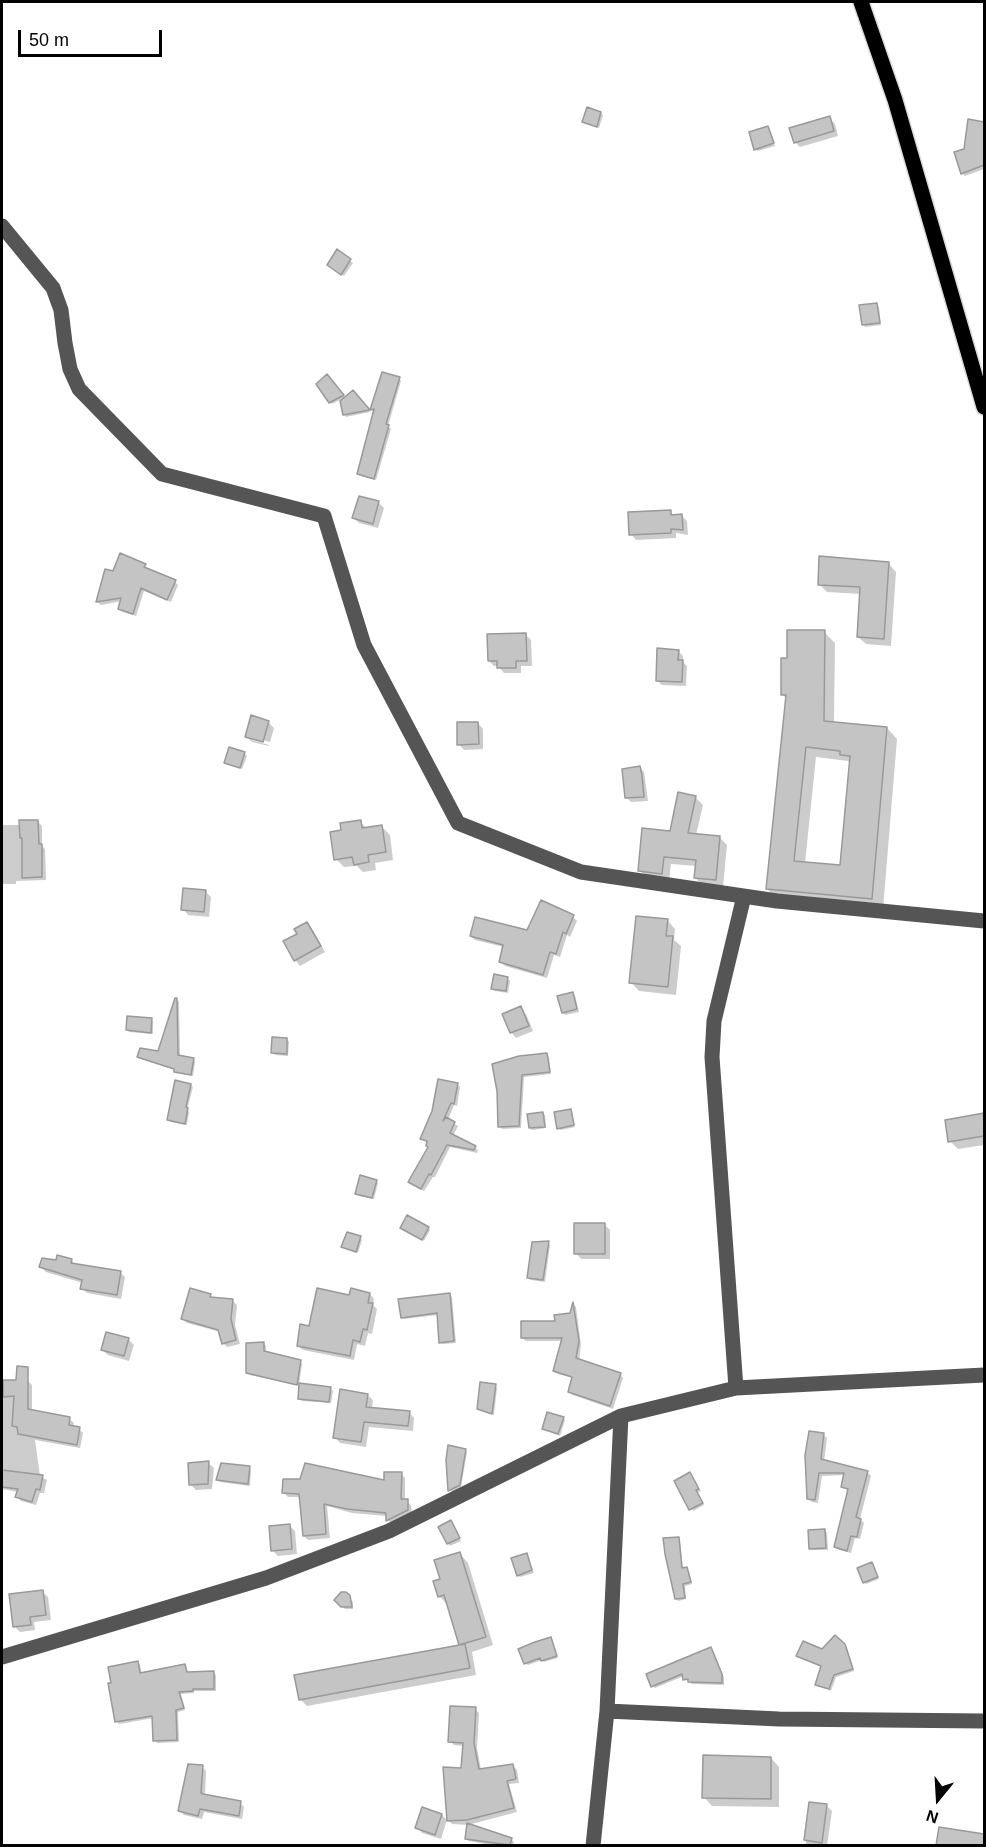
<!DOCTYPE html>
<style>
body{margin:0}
#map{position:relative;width:986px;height:1847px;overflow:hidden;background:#fff;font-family:Arial,sans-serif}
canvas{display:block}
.frame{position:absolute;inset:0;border:3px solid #000;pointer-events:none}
.north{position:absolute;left:908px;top:1769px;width:60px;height:60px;-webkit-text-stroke:4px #fff;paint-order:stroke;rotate:198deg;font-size:16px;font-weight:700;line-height:24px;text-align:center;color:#000}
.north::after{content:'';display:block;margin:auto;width:21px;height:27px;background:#000;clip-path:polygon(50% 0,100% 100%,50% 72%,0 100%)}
.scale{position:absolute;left:18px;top:30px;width:144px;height:27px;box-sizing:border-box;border:3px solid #000;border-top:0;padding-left:8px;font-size:18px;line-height:21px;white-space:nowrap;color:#000;-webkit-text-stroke:4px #fff;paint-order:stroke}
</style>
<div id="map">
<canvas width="986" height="1847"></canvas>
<div class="frame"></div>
<div class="north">N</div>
<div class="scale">50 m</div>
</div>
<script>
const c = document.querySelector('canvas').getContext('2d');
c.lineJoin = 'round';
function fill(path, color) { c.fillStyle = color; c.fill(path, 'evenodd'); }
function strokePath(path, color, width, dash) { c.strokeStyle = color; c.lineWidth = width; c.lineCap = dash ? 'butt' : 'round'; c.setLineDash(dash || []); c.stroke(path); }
fill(new Path2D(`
 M600,113L603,115L599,128L584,122Z
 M829,118L835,124L838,136L800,147L795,142Z
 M969,121L984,123V169L965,176L962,173Z
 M768,127L775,146L758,151L755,149Z
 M337,252L353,263L344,276L331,267Z
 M877,305L879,307L881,325L865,327L863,324Z
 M383,374L399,379L401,381L388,426L391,429L376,480L361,476L359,474L374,412L372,410Z
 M327,377L346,398L352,392L370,412L346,417L344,415L342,399L332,404L330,402Z
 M378,502L384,508L378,528L359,523L354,518Z
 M670,512L674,516H682L687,521L688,535L676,533V538L636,540L631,534Z
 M889,564L896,572L891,646L866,644L858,637L861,594L827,592L819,584Z
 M145,565L148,570L175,582L178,585L171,602L144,591L136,616L123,612L119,609L122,601L101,605L97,602L114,573Z
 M824,632L835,643L834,723L887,728L897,739L883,909L778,900L767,889L787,699L782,694L789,660ZM816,757L848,761L851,764L842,867L805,863Z
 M526,635L531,640L532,666H521V673H504L498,666H494L489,661Z
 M678,651L683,656V662L687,666L686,686L662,685L657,680Z
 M268,722L274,728L270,742L251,737V740L269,745V746L252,742L246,736Z
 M478,723L483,729V749L464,750L459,744Z
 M244,753L247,756L242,769L226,762Z
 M639,767L644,772L648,801L631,802L627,798Z
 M695,797L703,805L696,835L719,837L727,845L723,887L703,885L695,878L697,866L671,864L669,881L647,878L640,870L671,832Z
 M38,822L42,826V846L45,849L46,880L16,881V884H2V825H21Z
 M360,822L367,828L381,826L390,835L393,860L375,863L376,870L363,872L357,866L344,867L336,859L343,831Z
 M205,891L211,897L209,917L188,915L183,909Z
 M542,902L573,917L577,921L570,937L567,935L560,957L554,955L547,978L505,966L501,962L504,947L475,940L471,936L528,932Z
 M667,920L675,929L674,940L681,946L676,995L639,991L631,982Z
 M307,924L312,929L325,952L300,966L295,960L299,934Z
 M508,979L510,981L508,993L495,991L493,989Z
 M572,994L575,996L579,1012L565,1015L563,1013Z
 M177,1000L179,1002L180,1057L193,1059L195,1062L193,1076L178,1073L176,1070L141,1059L139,1057L159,1053Z
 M520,1008L526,1014L533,1031L516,1038L511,1032Z
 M151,1020L153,1022V1034L129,1032L127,1030Z
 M287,1039L289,1042L288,1056L275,1055L273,1053Z
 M547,1055L549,1057L551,1074L524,1077L521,1128L502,1129L500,1126L499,1090Z
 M457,1084L460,1087L457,1106L454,1105L448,1120L458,1126L453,1136L478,1150L477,1153L450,1147L435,1177H433L424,1191L413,1185L430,1148L428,1143L422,1139Z
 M191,1085L193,1087L187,1110L189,1112L187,1125L171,1122L169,1120Z
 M570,1110L572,1112L575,1127L561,1130L558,1128Z
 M542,1113L545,1115L546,1128L532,1130L530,1128Z
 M984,1114V1145L958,1149L950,1141L946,1121Z
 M376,1181L378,1183L374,1199L359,1196L357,1193Z
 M604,1224L610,1230V1259H581L576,1253Z
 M428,1228L430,1230L424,1241L404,1230Z
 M360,1238L362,1240L358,1253L343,1247Z
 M548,1243L550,1245L545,1282L531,1280L528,1278Z
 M58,1257L72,1261L76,1265L120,1272L125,1277L121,1299L87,1293L82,1288L83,1283L46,1272L41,1267L57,1262Z
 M370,1294L374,1299L373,1305L377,1309L372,1334L368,1333L365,1346L357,1344L354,1360L303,1350L298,1346L310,1327L350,1297Z
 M210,1295L214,1299L233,1301L237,1305L235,1325L240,1344L227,1347L223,1343L221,1332L187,1323L183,1319Z
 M450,1295L452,1297L456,1343L443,1344L441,1342L438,1315L404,1319L402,1317Z
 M574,1305L576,1307L581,1345L579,1361L620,1374L623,1378L613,1409L573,1395L569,1392L573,1378L558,1374L554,1370L563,1341H526L522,1338L557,1323L571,1314Z
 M128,1339L134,1345L129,1361L108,1355L102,1350Z
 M264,1344L266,1346V1353L300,1362L302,1364L299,1385L330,1389L333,1391L331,1403L302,1401L299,1398L301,1386L250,1375L248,1372Z
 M28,1381L32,1385V1411L69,1419L74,1423L73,1427L79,1429L83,1433L80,1448L35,1440L40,1476L47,1480L44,1493H40L36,1505L21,1501L17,1496L18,1492L2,1489V1396H4Z
 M495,1386L497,1388L494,1415L481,1411L479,1409Z
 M367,1395L373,1400L372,1409L409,1412L414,1418L413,1431L369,1427L366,1447L340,1443L335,1437Z
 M563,1418L565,1420L560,1436L544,1429Z
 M824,1435L827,1438L824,1462L867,1472L871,1476L860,1519L864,1523L860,1539L855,1538L851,1553L839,1550L836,1547L849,1491L842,1486L845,1475L822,1476L818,1503L812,1502L808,1499Z
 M465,1450L467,1452L461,1487L452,1492L450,1490Z
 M208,1463L214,1468L212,1489L196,1490L190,1484Z
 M249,1468L251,1470L250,1486L220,1482L218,1480Z
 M401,1474L405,1478V1501L411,1505L412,1514L392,1524L388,1520L387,1516L352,1513L327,1506L330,1538L308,1540L304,1536L301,1497H288L284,1493L385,1482Z
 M690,1474L701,1491L697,1493L704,1505L693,1511L676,1481Z
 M453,1524L461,1541L450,1546L448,1543Z
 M289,1525L295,1531L297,1554L278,1556L272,1550Z
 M825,1531L827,1533L828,1550H812L810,1548Z
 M678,1538L680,1540L683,1569H687L689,1571L692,1584L685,1586L686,1599L678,1601L676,1598Z
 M460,1554L468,1563L493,1645L472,1652L476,1675L307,1706L300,1699L463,1646L448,1605L439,1596L442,1580Z
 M526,1555L534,1573L520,1577L518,1575Z
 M871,1564L879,1579L866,1584L864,1582Z
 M42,1592L48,1597L51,1620L34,1622L35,1630L20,1632L15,1627Z
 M345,1594L353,1602V1609H345L336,1600Z
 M835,1637L847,1648L854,1671L836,1677L831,1691L817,1684L823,1667L800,1658L823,1651Z
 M550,1638L558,1658L544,1662L542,1660L528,1665L525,1663Z
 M711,1649L724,1677V1685L692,1684L685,1679L684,1676L655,1688L653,1686Z
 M138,1662L140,1665L142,1674L185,1665L188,1673H214L216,1675V1691H194V1693L181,1694L185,1710L178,1712L179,1742L157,1743L155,1740L154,1718L119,1724L116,1721Z
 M475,1709L479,1713L477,1748L481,1770L513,1766L517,1770L519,1783L509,1784L517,1812L468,1825L452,1824L448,1820L462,1769L464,1746L454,1745L450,1741Z
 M771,1758L779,1767V1807L712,1806L704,1797Z
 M202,1767L206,1771L205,1795L240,1803L244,1807L242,1819L204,1812L202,1819L184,1815L180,1811Z
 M826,1805L832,1811L827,1846H806V1837Z
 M442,1815L447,1820L441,1839L422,1833L417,1827Z
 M940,1829L984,1835V1846H938Z
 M466,1839H511L514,1842L513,1846H497L469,1841Z`), '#0003');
const building = new Path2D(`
 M587,107L601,112L597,127L582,122Z
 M830,116L834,131L794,143L789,128Z
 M968,119L984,122V165L961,174L954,152L964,149Z
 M768,126L774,143L754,150L749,132Z
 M337,249L351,259L341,275L327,265Z
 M877,303L880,323L862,325L859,305Z
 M382,372L400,377L386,424L389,425L374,479L357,474L374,409L370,410Z
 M327,374L344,395L329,403L316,384Z
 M353,390L370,410L343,415L340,401Z
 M359,496L379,501L373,524L352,518Z
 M671,510V515L682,514L683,530L671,529V533L629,535L628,512Z
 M120,553L146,564L144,567L176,580L167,600L141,588L133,614L118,609L121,598L96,602L105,569L113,571Z
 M819,556L889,562L884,639L857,637L860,587L818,585Z
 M787,630H825L824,721L887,727L872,899L766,889L786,695H781V658H787ZM806,747L840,751V755L850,756L840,865L794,861Z
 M526,633L527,661H516V668H497V661H488L487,634Z
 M657,648L679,650L678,660H683L682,682L656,681Z
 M251,715L269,721L263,742L245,737Z
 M457,722H478L479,744L457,745Z
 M229,747L245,752L240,768L224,763Z
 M640,766L642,775L644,797L625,798L622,769Z
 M678,792L696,796L688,833L720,836L716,880L694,878L696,860L664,857L662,874L638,871L642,828L670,831Z
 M19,820H38L39,844H42V877L22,878V838H20Z
 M361,820L362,828L382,825L386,852L368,855L369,862L354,865L352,857L334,860L330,832L341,830L340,823Z
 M183,888L206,890L204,912L181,910Z
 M541,900L574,915L566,934L563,932L556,954L550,952L543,975L499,962L503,945L470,936L475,917L527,930Z
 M636,916L668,919L666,936H673L668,987L629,983Z
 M307,922L321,946L294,961L283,941L297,934L294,929Z
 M494,974L508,977L506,991L491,989Z
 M573,992L577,1009L562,1013L557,996Z
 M175,998H177L178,1055L194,1058L191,1075L174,1072V1069L137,1057L140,1048L158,1051Z
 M521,1006L529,1026L510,1033L502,1014Z
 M127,1016L152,1018L151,1033L126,1030Z
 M272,1037L287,1038V1054L271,1053Z
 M547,1053L550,1072L522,1075L519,1126L498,1127L497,1091L492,1064L519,1056Z
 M438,1079L458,1083L454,1104L451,1103L443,1121L446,1117L455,1122L450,1133L476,1146L474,1150L447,1145L431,1175L429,1174L421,1189L408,1182L428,1147L426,1146L427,1141L420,1139L432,1111Z
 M175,1080L191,1084L186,1107L188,1108L185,1124L167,1120Z
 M571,1109L574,1125L557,1129L554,1112Z
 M543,1112L545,1127L529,1128L527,1114Z
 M984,1113V1136L948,1142L945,1120Z
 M360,1175L377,1180L372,1198L355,1194Z
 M407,1215L429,1227L422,1240L400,1228Z
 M574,1223H605V1254H574Z
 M347,1232L361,1236L356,1252L341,1247Z
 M549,1241L543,1280L527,1278L532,1242Z
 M57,1255L72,1259L71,1263L121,1271L117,1295L80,1289L82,1280L39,1267L42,1258L56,1260Z
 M190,1288L211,1294L210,1297L233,1299L231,1319L236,1340L222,1344L218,1330L181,1319Z
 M317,1288L349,1295L351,1288L370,1293L368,1303H373L367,1330L363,1329L360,1342L353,1340L350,1356L297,1346L300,1324L309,1326Z
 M450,1293L454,1341L439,1343L437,1313L401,1318L398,1299Z
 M573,1302L579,1341L576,1358L621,1373L610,1406L568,1392L572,1377L553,1371L562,1338H521V1321H555L554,1315L570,1313Z
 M106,1332L129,1338L124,1356L101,1350Z
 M264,1342V1351L301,1360L297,1385L246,1373V1343Z
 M17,1366L28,1367V1409L70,1417L69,1425L80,1427L77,1445L18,1434L17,1427L12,1426L14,1396L3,1397V1380H16Z
 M480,1382L496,1384L492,1414L477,1409Z
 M299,1383L331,1387L329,1402L298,1399Z
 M340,1389L368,1394L366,1407L410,1411L408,1426L364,1422L361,1442L333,1438Z
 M547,1412L564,1417L558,1434L542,1429Z
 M809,1431L824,1433L821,1459L868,1471L856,1517L861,1519L857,1537L851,1536L847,1551L834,1547L848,1489L841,1487L844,1473H819L815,1500L807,1499L805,1455Z
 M448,1445L466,1449L460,1485L448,1491L446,1460Z
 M209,1461L208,1484L189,1485L188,1463Z
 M221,1463L250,1466L248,1484L216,1480Z
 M305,1463L384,1480V1472H402L401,1499H408V1510L386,1521V1513L347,1509L324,1504L326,1534L303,1536L299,1494L282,1493L283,1479H300Z
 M2,1470L43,1475L40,1490L36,1489L32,1502L15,1497L18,1489L2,1487Z
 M690,1472L699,1489L696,1490L703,1503L689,1510L674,1481Z
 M451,1520L460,1538L447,1544L438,1527Z
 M290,1524L292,1549L271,1551L269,1526Z
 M825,1529L826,1548L809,1549L808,1530Z
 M679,1537L682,1568L687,1567L691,1582L683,1584L685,1598L675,1599L665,1554L663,1538Z
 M460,1552L486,1637L459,1645L444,1595L438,1597L433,1581L440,1579L434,1560Z
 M527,1553L532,1570L517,1576L511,1558Z
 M872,1562L878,1577L863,1583L857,1568Z
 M43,1590L46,1615L30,1617L31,1625L13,1627L9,1594Z
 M341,1592H346L350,1595L352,1607H341L334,1600Z
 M835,1635L845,1644L853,1669L834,1675L829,1689L815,1685L821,1666L796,1656L803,1641L822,1649Z
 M551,1637L557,1656L541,1661L540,1658L524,1664L518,1649L535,1642Z
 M465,1644L470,1668L299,1700L294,1675Z
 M711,1647L722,1674V1683L688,1682V1679L683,1680L682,1674L651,1687L646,1674Z
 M138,1661L140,1673L185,1664L187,1672L214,1671V1689H193V1691L179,1692L184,1708L176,1710L177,1740L153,1741L152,1716L115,1722L108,1683H111L108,1667Z
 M450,1706L476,1707L474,1743L479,1769L513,1764L516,1779L507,1781L514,1808L467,1820L447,1821L443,1767L461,1768L463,1743L448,1742Z
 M703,1755L771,1757V1799L702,1798Z
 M188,1764L203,1765L201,1793L203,1794L241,1801L239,1816L200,1809L198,1816L178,1811Z
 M809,1802L827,1804L822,1843L804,1840Z
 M422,1807L442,1814L435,1835L415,1828Z
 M467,1823L512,1838L510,1845L465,1839Z
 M939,1827L984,1834V1845H936Z`);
fill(building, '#c4c4c4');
strokePath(building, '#999', 1.5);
const major = new Path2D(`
 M861,2L895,100L984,407`);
strokePath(major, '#dbdbdb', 18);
strokePath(new Path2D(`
 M2,226L53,288L61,310L65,343L70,369L79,389L162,474L324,516L364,645L458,823L581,872L777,901L984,921
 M736,1388L712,1057L714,1021L744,896
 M2,1657L266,1578L389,1531L621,1416L736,1388L984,1375
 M607,1711L779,1719L984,1721
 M593,1846L607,1711L621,1416`), '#555', 15);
strokePath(major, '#000', 15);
</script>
